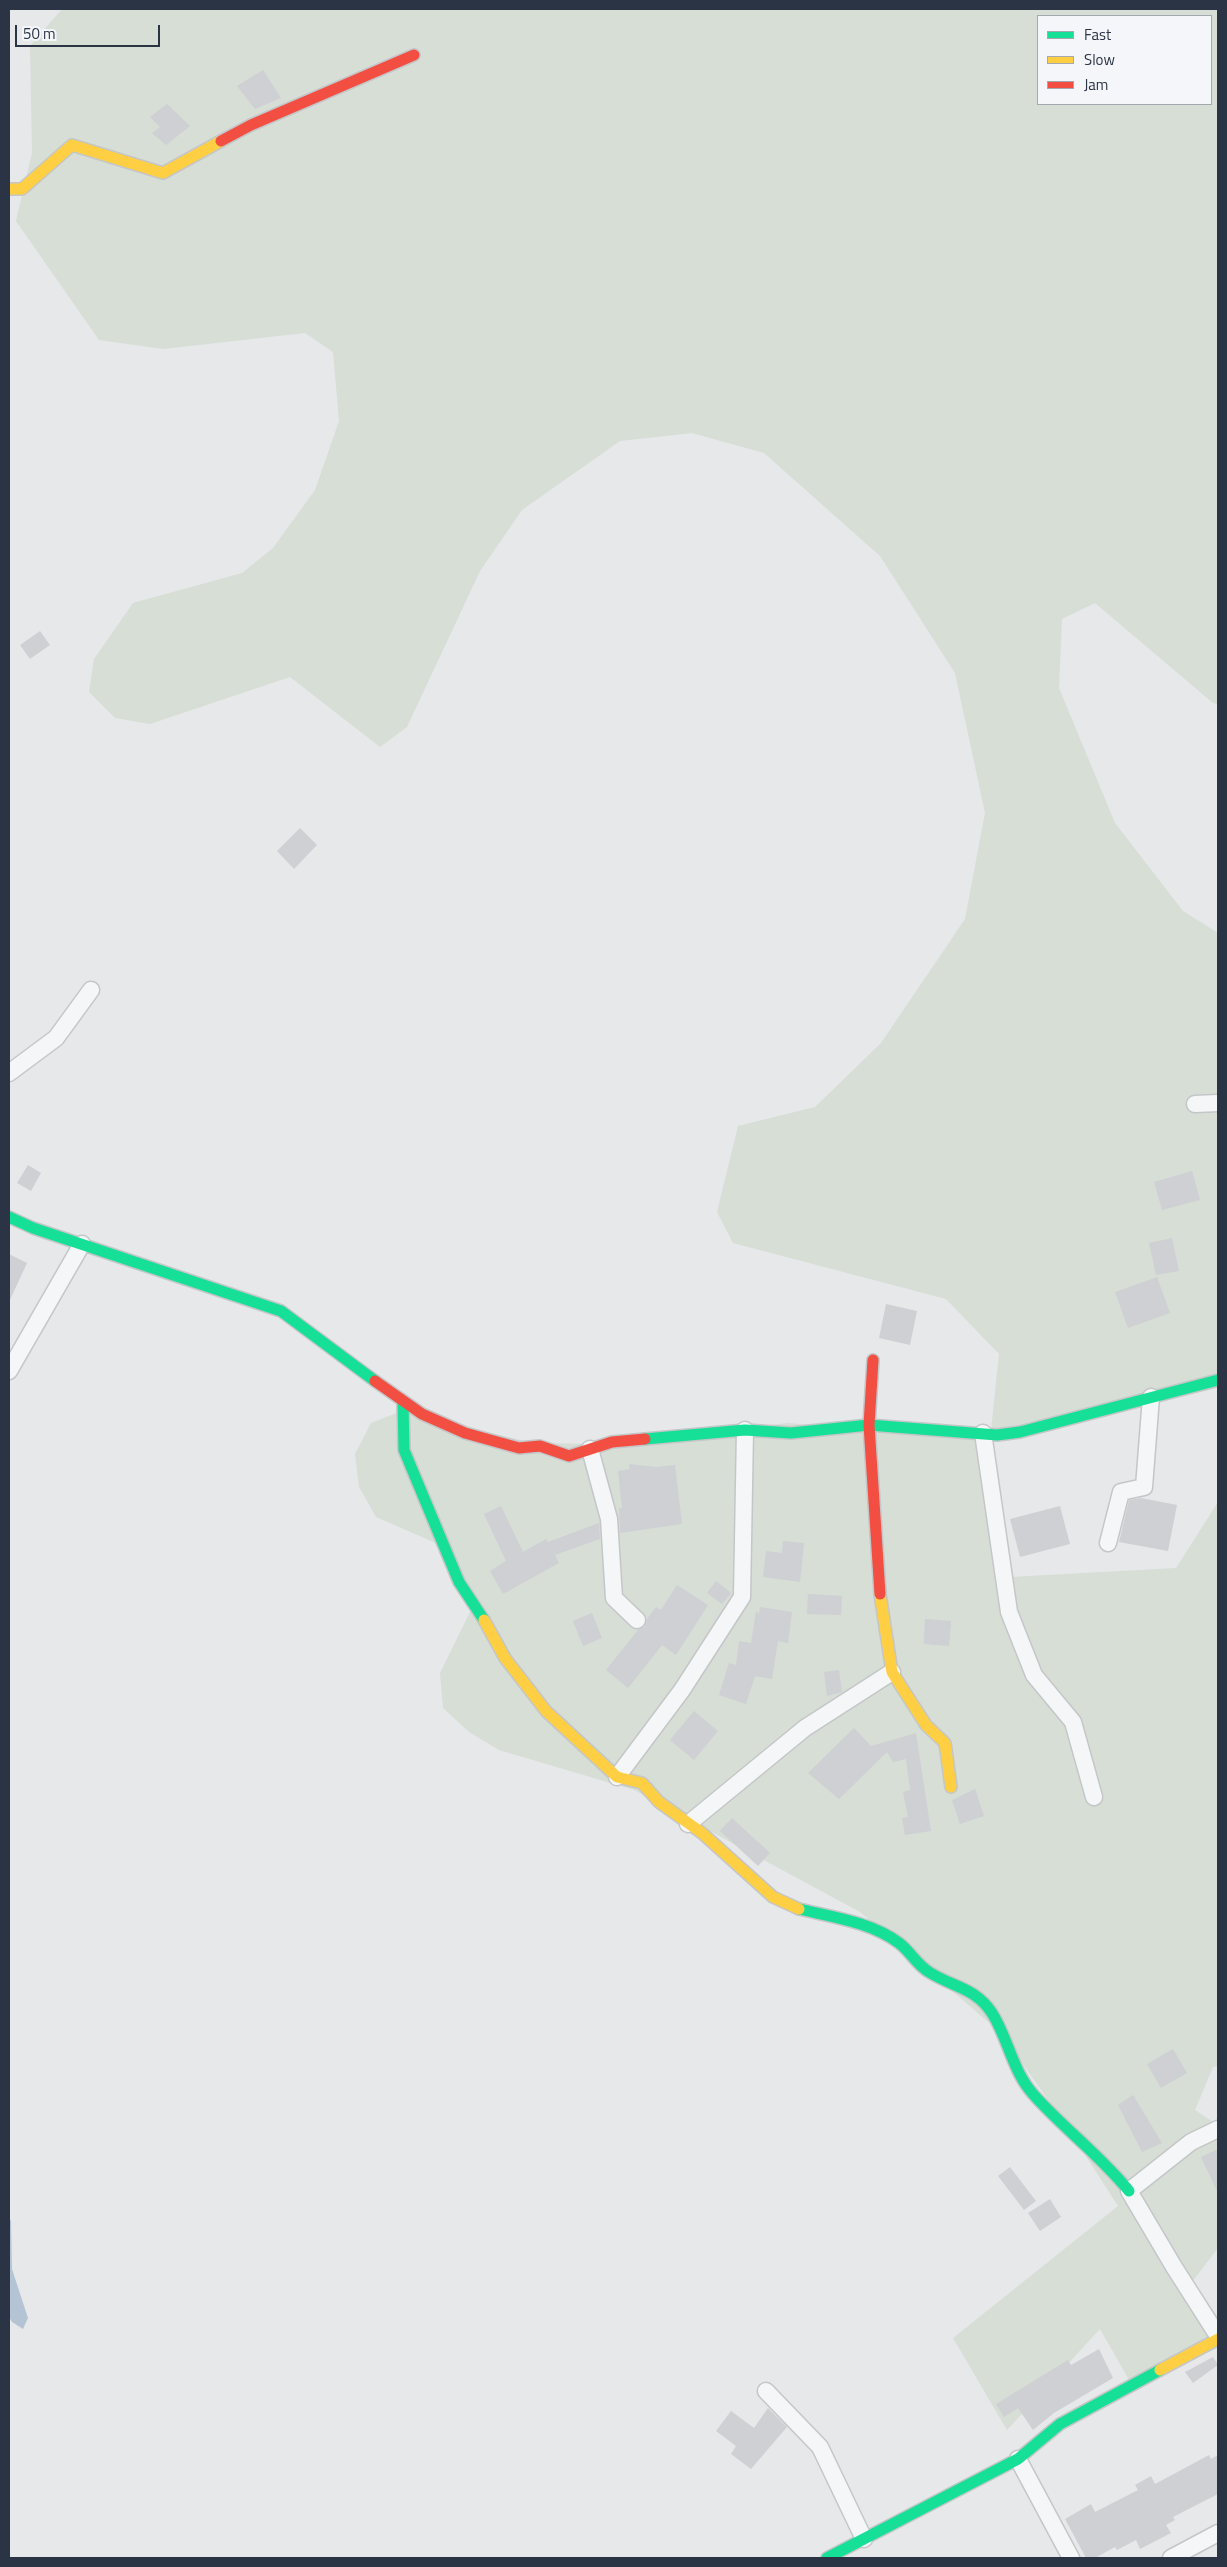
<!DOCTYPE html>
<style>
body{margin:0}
#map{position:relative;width:1227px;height:2567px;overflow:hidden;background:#e6e8ea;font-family:"Titillium Web",sans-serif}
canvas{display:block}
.frame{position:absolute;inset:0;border:10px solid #2b3445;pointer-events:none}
.legend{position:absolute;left:1037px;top:15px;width:175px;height:90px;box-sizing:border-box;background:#f4f6f9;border:1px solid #a4a8b1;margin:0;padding:6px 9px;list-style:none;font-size:15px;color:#2b3445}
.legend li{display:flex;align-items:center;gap:10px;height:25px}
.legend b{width:25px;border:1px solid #a4a8b1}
.scale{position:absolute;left:15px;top:25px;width:145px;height:22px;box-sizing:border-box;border:2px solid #2b3445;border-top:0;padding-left:6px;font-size:15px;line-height:18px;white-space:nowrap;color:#2b3445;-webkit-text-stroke:4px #f4f6f9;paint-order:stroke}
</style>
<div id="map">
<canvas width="1227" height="2567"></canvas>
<div class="frame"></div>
<ul class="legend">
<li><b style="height:6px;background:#16e098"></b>Fast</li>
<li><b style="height:6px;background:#ffcf43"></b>Slow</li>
<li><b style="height:6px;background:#f24e42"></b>Jam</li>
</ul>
<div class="scale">50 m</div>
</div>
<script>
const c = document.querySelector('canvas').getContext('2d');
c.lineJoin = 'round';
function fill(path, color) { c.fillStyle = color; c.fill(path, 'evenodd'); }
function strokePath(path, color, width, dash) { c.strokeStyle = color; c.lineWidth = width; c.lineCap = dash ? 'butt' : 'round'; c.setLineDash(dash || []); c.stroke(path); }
fill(new Path2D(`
 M62,9H1218V704L1213,703L1095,603L1062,619L1059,688L1115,823L1183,911L1218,933V1388L991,1440L1010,1577L1176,1568L1218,1502V2066L1213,2067L1195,2110L1218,2125V2248L1192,2282L1218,2317V2332L1132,2385L1100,2329L1007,2430L953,2338L1118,2206L1066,2125L1000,2032L860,1912L634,1790L499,1750L469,1732L443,1708L440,1673L471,1610L445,1547L376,1517L359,1487L355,1454L371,1423L404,1410L458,1426L534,1443L600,1444L788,1423L990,1440L999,1354L946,1299L733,1243L717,1212L738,1126L815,1107L881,1043L965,919L985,813L955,673L880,556L764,453L692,433L620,441L522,510L480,571L407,727L380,747L290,677L150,724L115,718L89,692L94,659L133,603L242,573L273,548L315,490L339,421L333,352L305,333L163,349L99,340L16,221L32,153L30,46ZM1038,16H1211V104H1038Z`), '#d6ded6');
fill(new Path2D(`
 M11,2220L12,2269L28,2318L23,2329L12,2322L9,2317V2221Z`), '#b4c4d5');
fill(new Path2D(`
 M263,70L281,98L255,109L237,86Z
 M167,104L190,126L166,145L152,133L160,127L150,117Z
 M40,631L50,645L30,659L20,645Z
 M300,828L317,845L294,869L277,851Z
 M28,1165L41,1173L31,1191L17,1183Z
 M1192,1171L1200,1200L1162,1210L1154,1182Z
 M1172,1238L1179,1271L1156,1275L1149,1243Z
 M9,1254L27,1263L9,1302Z
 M1157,1277L1170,1313L1128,1328L1115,1292Z
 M886,1304L917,1311L910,1345L879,1338Z
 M629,1464L656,1467L675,1465L682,1524L620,1533L619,1508H622L618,1471L630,1469Z
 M1141,1498L1177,1505L1168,1551L1119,1542L1129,1500Z
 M501,1506L523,1552L546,1539L548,1542L599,1523L600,1539L555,1555L559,1563L503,1594L490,1571L506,1561L484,1514Z
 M1060,1506L1070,1544L1020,1557L1010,1519Z
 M783,1541L804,1543L800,1582L763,1577L766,1551L782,1553Z
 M716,1581L731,1593L722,1604L707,1593Z
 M677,1585L708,1605L676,1655L662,1645L628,1688L606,1670L638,1630L645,1627L647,1619L656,1607L661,1610Z
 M808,1594L842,1596L841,1615L807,1614Z
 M760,1607L792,1612L788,1643L778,1641L772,1679L755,1676L746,1704L719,1695L729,1663L736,1665L739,1641L751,1643L756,1611L759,1614Z
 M592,1613L602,1638L583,1646L573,1621Z
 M925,1619L951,1621L949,1646L924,1644Z
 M839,1670L842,1692L827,1696L824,1672Z
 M694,1711L718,1731L694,1760L670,1740Z
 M854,1728L871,1746L916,1733L931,1831L905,1835L902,1818L908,1817L903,1792L910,1790L906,1759L893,1762L887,1752L839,1799L808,1773Z
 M975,1789L984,1816L960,1824L952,1800Z
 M732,1818L770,1853L758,1866L720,1831Z
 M1173,2049L1187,2073L1161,2088L1147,2064Z
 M1133,2095L1162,2143L1142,2152L1118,2105Z
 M1218,2149V2193L1201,2157Z
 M1010,2167L1036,2201L1024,2210L998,2176Z
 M1050,2199L1061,2217L1040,2231L1028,2213Z
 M1099,2349L1113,2378L1054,2413L1033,2430L1018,2408L1004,2417L996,2404L1068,2360L1071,2365Z
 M1213,2357L1218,2365L1193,2383L1185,2372Z
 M768,2408L787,2427L751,2469L731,2454L736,2446L716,2431L731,2411L754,2428Z
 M1209,2455L1211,2459L1218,2455V2494L1173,2517L1175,2520L1166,2525L1171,2533L1140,2549L1136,2540L1117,2550L1115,2547L1095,2558H1086L1065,2519L1091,2504L1095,2512L1138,2490L1135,2485L1151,2476L1155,2484Z`), '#ced0d3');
const street = new Path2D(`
 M9,1073L56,1038L91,990
 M1195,1104L1218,1103
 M9,1371L82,1244
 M983,1433L1009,1612L1034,1675L1073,1722L1094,1797
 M590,1449L609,1519L614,1598L637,1620
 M1108,1543L1121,1492L1144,1487L1151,1397
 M617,1777L682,1690L742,1597L745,1430
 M688,1824L805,1728L892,1672
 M1218,2129L1191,2142L1129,2191L1174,2267L1218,2336
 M766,2391L820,2447L864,2539
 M1018,2459L1071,2558
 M1171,2558L1218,2533`);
const fast = new Path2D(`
 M9,1217L33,1228L281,1311L375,1381
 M403,1402L404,1450L459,1582L484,1620
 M645,1439L745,1430L791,1433L869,1425L997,1435L1020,1432L1218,1380
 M799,1909C832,1917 871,1922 899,1943C910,1951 917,1965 929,1972C952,1987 975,1987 992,2013C1008,2038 1012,2070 1033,2094C1063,2128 1100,2155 1129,2191
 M827,2558L1018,2459L1060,2424L1160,2370`);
const slow = new Path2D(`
 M9,189H22L72,145L163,173L221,141
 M880,1594L892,1672L926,1725L945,1743L951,1787
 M484,1620L505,1658L546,1711L617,1777L642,1783L659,1802L702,1833L773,1897L799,1909
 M1160,2370L1218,2339`);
const jam = new Path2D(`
 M221,141L251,125L414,55
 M873,1360L869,1425L880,1594
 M375,1381L422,1414L465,1433L519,1448L540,1446L569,1456L612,1442L645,1439`);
strokePath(street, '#c4c6c8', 19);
strokePath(fast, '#c4c6c8', 14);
strokePath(slow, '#c4c6c8', 14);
strokePath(jam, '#c4c6c8', 14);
strokePath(street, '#f5f6f7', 16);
strokePath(fast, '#16e098', 11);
strokePath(slow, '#ffcf43', 11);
strokePath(jam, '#f24e42', 11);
</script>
